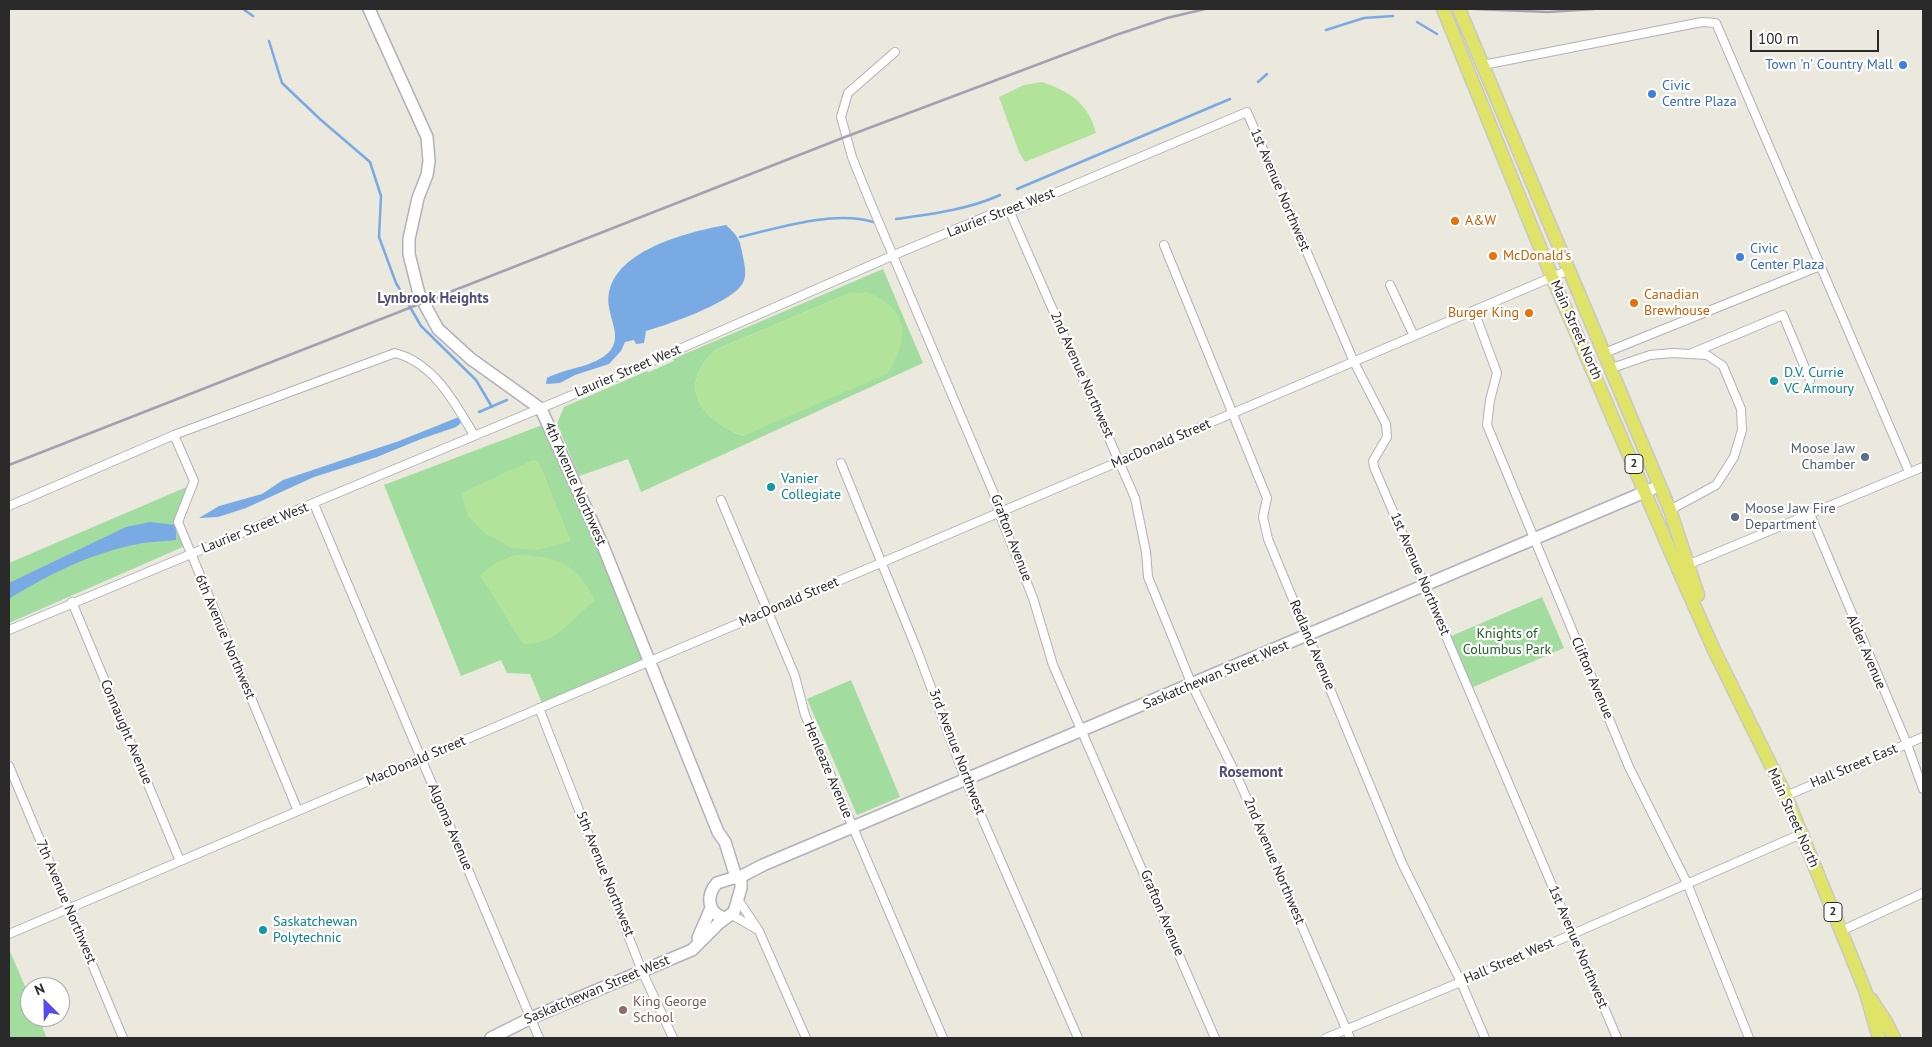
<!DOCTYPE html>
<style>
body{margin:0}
#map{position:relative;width:1932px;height:1047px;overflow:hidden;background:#ebe8dd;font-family:"PT Sans",sans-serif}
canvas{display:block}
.frame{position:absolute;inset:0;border:10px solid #2a2a2a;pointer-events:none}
.north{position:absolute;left:20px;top:977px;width:50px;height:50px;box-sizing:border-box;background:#fff;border:1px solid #aaa;border-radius:50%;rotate:337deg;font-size:14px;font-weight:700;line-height:20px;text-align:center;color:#2a2a2a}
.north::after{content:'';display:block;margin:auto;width:18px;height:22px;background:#594be9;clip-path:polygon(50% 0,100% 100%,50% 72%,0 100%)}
.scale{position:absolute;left:1750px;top:30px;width:129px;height:22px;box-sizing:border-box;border:2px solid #2a2a2a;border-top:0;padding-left:6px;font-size:15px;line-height:18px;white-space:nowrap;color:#2a2a2a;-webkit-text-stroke:4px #fff;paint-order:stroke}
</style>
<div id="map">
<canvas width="1932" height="1047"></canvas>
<div class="frame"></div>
<div class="north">N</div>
<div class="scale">100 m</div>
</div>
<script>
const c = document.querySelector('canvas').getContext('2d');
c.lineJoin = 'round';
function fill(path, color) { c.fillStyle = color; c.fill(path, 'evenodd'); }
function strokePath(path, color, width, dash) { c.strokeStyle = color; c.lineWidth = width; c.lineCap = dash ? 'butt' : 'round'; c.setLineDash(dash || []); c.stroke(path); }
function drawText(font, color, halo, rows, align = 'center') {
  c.font = font + ' "PT Sans",sans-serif'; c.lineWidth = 4.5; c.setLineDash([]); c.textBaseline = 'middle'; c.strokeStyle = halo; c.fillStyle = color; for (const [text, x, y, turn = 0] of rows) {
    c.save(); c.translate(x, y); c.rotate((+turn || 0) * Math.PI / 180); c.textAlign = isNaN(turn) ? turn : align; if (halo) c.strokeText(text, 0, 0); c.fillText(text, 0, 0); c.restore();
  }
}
fill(new Path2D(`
 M883,269L923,363L641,492L628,459L579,476L557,424L564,407L647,371L649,372L674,361L673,359ZM850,293L743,436C701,419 676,387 715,350Z
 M545,424L645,659L542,703L530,674L507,673L501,660L461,676L384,485Z
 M196,483L182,521L185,546L9,623V563Z
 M1542,597L1564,648L1471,688L1449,637Z
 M851,680L900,797L857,815L807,699Z
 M9,949L30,998V1017H38L47,1038H9Z`), '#a2dc9e');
fill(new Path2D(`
 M1042,82C1069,91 1089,104 1096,133L1025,162L1019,152L999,97L1024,85Z
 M867,292C910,308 910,339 887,374L743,436C701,419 676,387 715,350L850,293Z
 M533,460L539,462L571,541L538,550L512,548L484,533L468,516L461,493Z
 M515,555C556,556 575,561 595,600C576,616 550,650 522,643L480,575L496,563Z`), '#b1e39b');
fill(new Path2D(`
 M726,225C739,237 740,240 743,257C745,267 748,279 740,287C724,305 670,324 646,331L644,343L636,344L634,340L625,342L621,351L609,364L575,375L560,383L546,384L547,378C565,368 596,367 610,351C621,337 611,322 609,307C601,253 687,232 726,225Z
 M459,417L461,423L456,427L421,439L377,457L314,477L246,508L218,517L199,518L219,506L262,494L283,480L399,441Z
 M150,522L176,525V540C164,542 150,541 138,544C91,553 49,574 9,599V583L126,527Z`), '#79aae3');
strokePath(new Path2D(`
 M243,9L253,16
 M1417,22L1437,34
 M1326,30L1364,18L1393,16
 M269,41L282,83L321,120L370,162L381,196L379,237L396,283L421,326L476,380L492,407
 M1258,82L1267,74
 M1017,189L1230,99
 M896,219C931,214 967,210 1000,195
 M740,237C777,228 835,210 873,222
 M479,412L507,400`), '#79aae3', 2.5);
const street = new Path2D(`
 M895,52L848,93L841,117L852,157L866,192L994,494L999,513L1033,598L1053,665L1215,1038
 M1483,65L1702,22L1716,23L1909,472
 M1010,212L1135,498L1146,552L1148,577L1192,685L1240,783L1350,1038
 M1164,245L1267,498L1263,517L1268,539L1402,863L1461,982L1485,1038
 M1390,285L1414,336
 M1474,311L1497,373L1490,400L1487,425L1629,767L1687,883L1749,1038
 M1692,353L1783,315L1810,380
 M1602,354L1820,266
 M1609,369L1650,355L1673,353L1707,355L1723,366L1741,409L1742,430L1734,457L1716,485L1670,510
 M174,435L194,481L178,522L298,811
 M841,463L917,650L966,781L1078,1038
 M721,500L795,676L805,715L943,1038
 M314,504L539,1038
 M9,506L174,435L395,353C434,363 455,403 474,435
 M1810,514L1907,744L1923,789
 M1685,566L1923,467
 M72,602L180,861
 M9,630L625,373L894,255L992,214L1010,212L1247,112L1354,362L1386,424L1387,437L1373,461L1374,467L1617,1038
 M539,708L642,971L673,1038
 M9,766L123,1038
 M1786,796L1923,737
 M739,901L759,931L806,1038
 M732,915L758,930
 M1841,931L1923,893
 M9,934L1569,270
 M1326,1038L1511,961L1801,834`);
const secondary = new Path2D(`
 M369,9L427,137L429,161L427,175L418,198L409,239V254L419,294L438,329L471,359L541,409L603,546L718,832L725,842L736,877
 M738,878L763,865L1659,486
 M698,938L711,908
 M491,1038L531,1018L692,950L719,923L734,912L741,888V882L736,877L717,883C706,895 707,914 725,918`);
const primary = new Path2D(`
 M1443,9L1552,277L1678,569L1714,650L1786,796L1865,990L1879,1038
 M1459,9L1670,510L1698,595
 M1871,999L1886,1022L1894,1038`);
strokePath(street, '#b2b0bc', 10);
strokePath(secondary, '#b2b0bc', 14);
strokePath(primary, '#c8c8c8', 15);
strokePath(street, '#fff', 8);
strokePath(secondary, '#fff', 11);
strokePath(primary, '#dfe469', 12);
strokePath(new Path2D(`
 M1475,9L1548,12L1594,9
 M9,465L845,137L1116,35L1167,18L1205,9`), '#a3a0b2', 2.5);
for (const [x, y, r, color] of [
 [1903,65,5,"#3f7fe0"],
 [1652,94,5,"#3f7fe0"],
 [1455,221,5,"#e8710a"],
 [1493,256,5,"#e8710a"],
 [1740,257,5,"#3f7fe0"],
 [1634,303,5,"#e8710a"],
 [1529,313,5,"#e8710a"],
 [1774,381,5,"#0f9aa8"],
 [1865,457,5,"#5c6f8a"],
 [771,487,5,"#0f9aa8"],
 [1735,517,5,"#5c6f8a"],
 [263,930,5,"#0f9aa8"],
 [623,1010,5,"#8d6e63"]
]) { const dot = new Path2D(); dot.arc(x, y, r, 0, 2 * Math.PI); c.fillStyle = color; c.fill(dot); strokePath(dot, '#fff', 2); }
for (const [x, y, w] of [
 [1634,464,18],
 [1833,912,18]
]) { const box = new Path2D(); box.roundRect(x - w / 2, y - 9.5, w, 19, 4); c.fillStyle = '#fff'; c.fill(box); strokePath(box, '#2a2a2a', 1); }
drawText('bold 12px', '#2a2a2a', null, [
 ["2",1634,464],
 ["2",1833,912]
]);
drawText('14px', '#366cbe', '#fff', [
 ["Town 'n' Country Mall",1893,65,"right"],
 ["Civic",1662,86],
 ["Centre Plaza",1662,102],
 ["Civic",1750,249],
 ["Center Plaza",1750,265]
], 'left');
drawText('14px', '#2a2a2a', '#fff', [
 ["1st Avenue Northwest",1280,190,67],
 ["Laurier Street West",1001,213,-21],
 ["Main Street North",1576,330,66],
 ["Laurier Street West",628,371,-23],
 ["2nd Avenue Northwest",1082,375,66],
 ["MacDonald Street",1161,444,-23],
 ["4th Avenue Northwest",575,484,66],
 ["Laurier Street West",255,528,-22],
 ["Grafton Avenue",1011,538,69],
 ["1st Avenue Northwest",1420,574,67],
 ["MacDonald Street",789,602,-23],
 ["6th Avenue Northwest",225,637,67],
 ["Redland Avenue",1312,645,67],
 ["Alder Avenue",1866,652,67],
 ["Saskatchewan Street West",1216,675,-23],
 ["Clifton Avenue",1592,678,67],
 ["Connaught Avenue",126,732,67],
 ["3rd Avenue Northwest",957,752,69],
 ["MacDonald Street",416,761,-23],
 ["Hall Street East",1854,766,-23],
 ["Henleaze Avenue",828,770,67],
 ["Main Street North",1793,818,66],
 ["Algoma Avenue",450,827,67],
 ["2nd Avenue Northwest",1274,861,67],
 ["5th Avenue Northwest",605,874,68],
 ["7th Avenue Northwest",66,902,67],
 ["Grafton Avenue",1162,913,67],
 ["1st Avenue Northwest",1578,947,67],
 ["Hall Street West",1509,961,-23],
 ["Saskatchewan Street West",597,990,-23]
]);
drawText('14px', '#c56008', '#fff', [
 ["A&W",1465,221],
 ["McDonald's",1503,256],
 ["Canadian",1644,295],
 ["Brewhouse",1644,311],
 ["Burger King",1519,313,"right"]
], 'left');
drawText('14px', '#0d838f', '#fff', [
 ["D.V. Currie",1784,373],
 ["VC Armoury",1784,389],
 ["Vanier",781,479],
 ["Collegiate",781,495],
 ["Saskatchewan",273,922],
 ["Polytechnic",273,938]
], 'left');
drawText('14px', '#4e5e75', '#fff', [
 ["Moose Jaw",1855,449],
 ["Chamber",1855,465],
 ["Moose Jaw Fire",1745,509,"left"],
 ["Department",1745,525,"left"]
], 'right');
drawText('14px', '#206025', '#fff', [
 ["Knights of",1507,634],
 ["Columbus Park",1507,650]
]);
drawText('14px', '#785e54', '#fff', [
 ["King George",633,1002],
 ["School",633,1018]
], 'left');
drawText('bold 15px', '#524e76', '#fff', [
 ["Lynbrook Heights",433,299],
 ["Rosemont",1251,773]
]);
</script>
